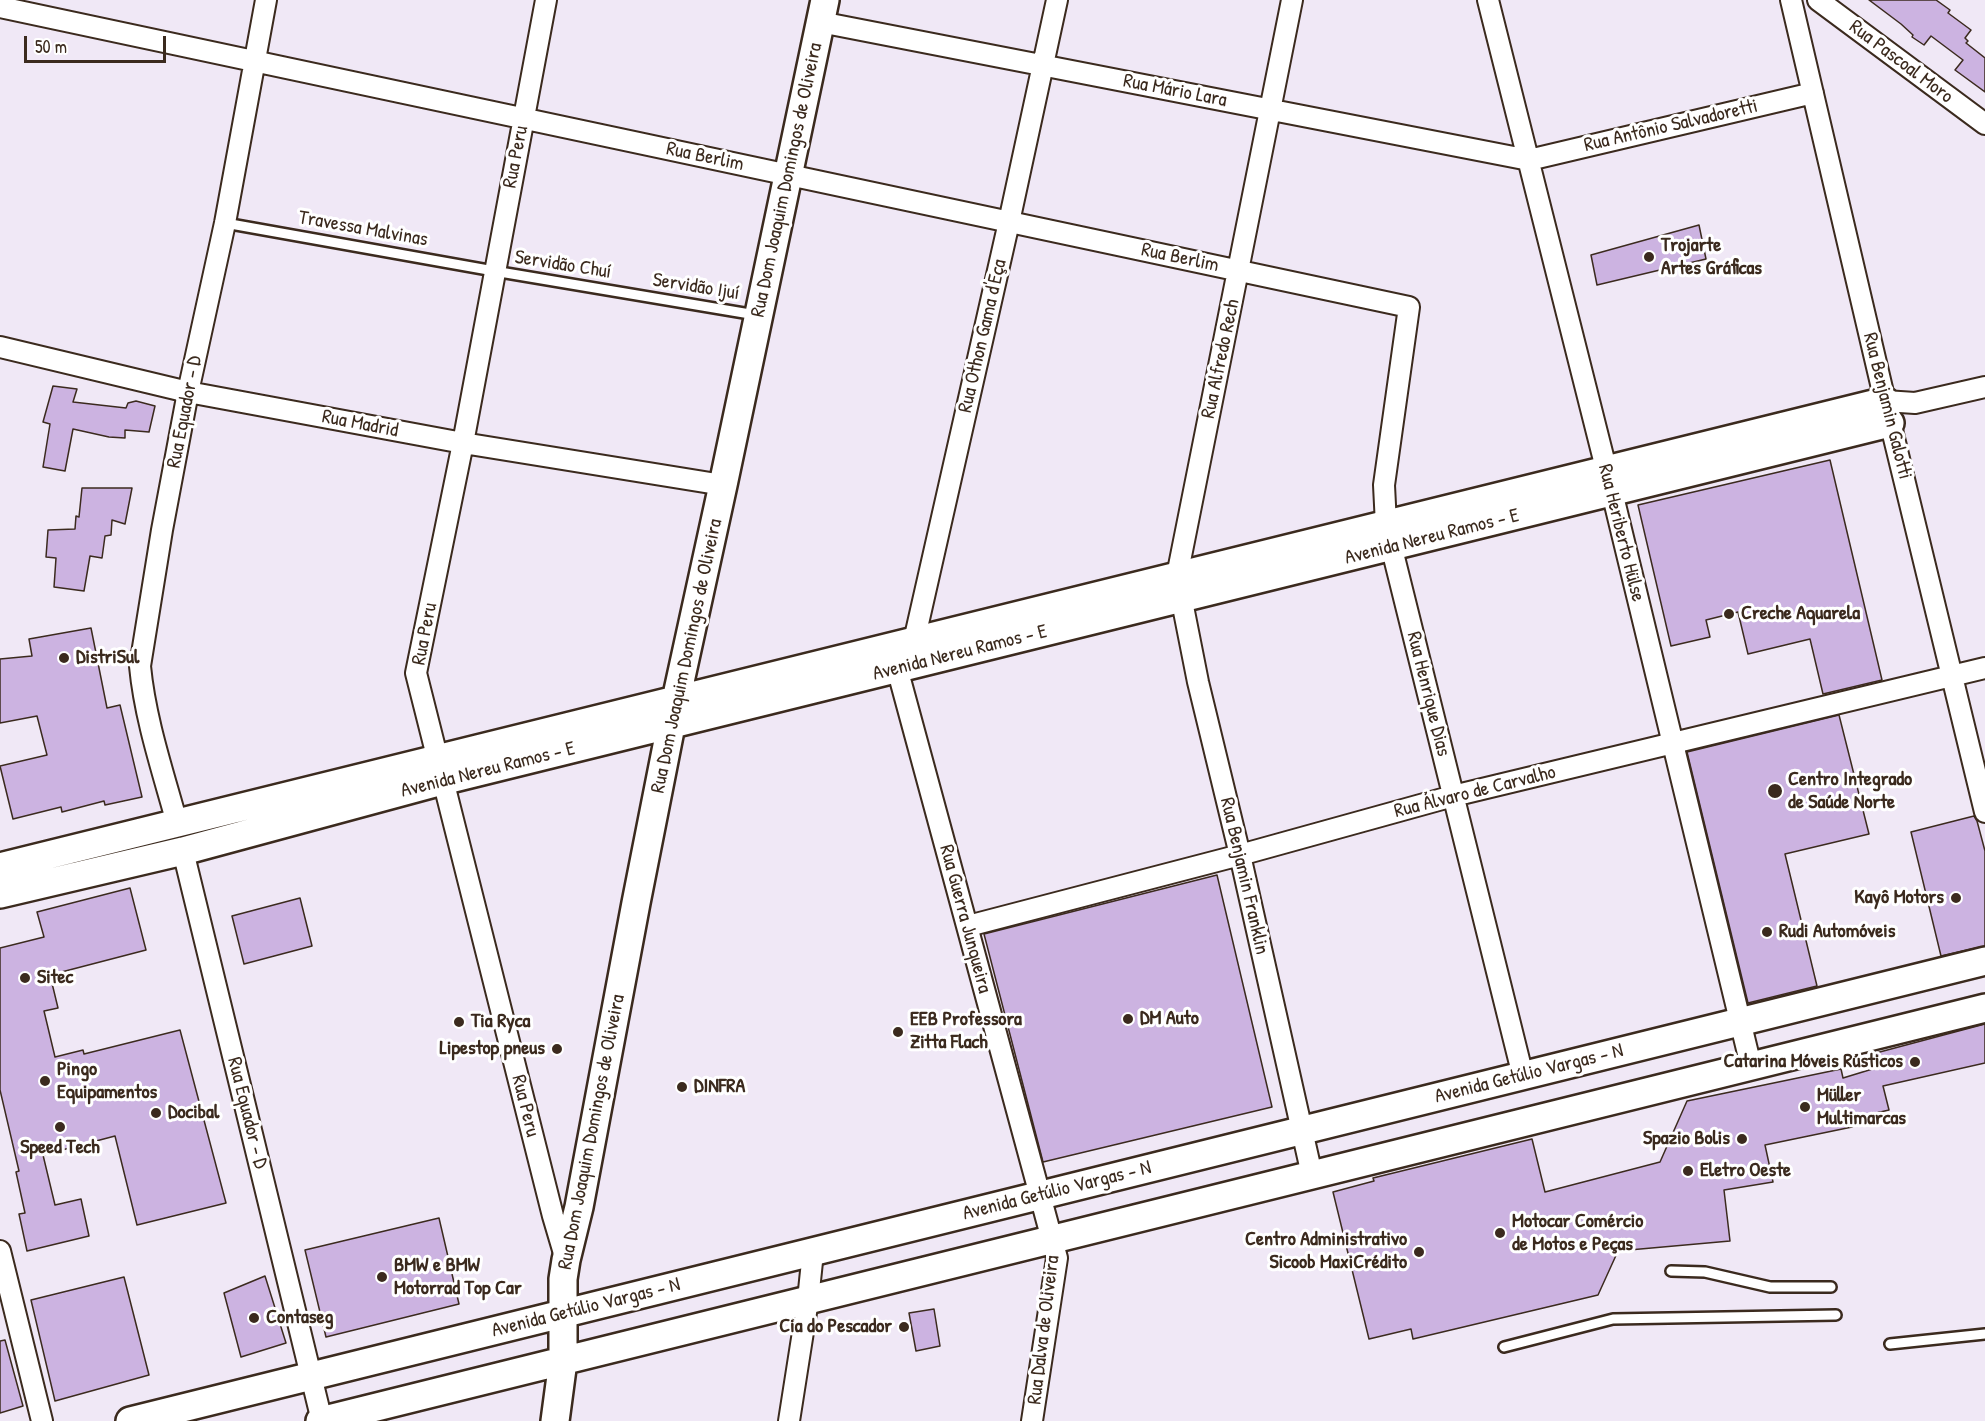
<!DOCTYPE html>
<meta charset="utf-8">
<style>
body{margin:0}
#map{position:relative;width:1985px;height:1421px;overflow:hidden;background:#f0e8f6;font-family:"Patrick Hand",sans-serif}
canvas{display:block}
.scale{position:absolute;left:24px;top:36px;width:142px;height:27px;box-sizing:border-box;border:3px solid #3b2a1e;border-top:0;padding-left:8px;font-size:18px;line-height:21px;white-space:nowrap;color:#3b2a1e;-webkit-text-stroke:4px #fff;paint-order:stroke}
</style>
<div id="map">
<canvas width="1985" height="1421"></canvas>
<div class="scale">50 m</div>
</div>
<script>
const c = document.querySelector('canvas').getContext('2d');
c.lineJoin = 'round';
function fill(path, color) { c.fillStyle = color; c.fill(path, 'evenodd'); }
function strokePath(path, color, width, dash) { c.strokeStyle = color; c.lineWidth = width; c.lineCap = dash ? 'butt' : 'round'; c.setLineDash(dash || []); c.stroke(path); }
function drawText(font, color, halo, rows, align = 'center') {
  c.font = font + ' "Patrick Hand",sans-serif'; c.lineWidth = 6; c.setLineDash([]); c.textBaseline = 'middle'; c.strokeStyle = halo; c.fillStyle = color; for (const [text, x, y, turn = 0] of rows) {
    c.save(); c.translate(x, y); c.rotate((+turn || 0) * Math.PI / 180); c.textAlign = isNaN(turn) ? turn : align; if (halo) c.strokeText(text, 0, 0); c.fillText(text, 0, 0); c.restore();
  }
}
const building = new Path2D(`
 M1869,0H1936L1950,10L1948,13L1971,30L1965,38L1968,41L1966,43L1985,58V92L1955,70L1963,60L1931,36L1924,45L1912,37L1913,35L1901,24Z
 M1699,225L1706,259L1597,285L1591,255Z
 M53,386L77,389L73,402L126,408L128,403L136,401L155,406L149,432L125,430V438L109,437L73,429L65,471L43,467L50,424L43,422Z
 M1830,460L1882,680L1823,694L1810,639L1748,654L1738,612L1706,620L1710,637L1671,646L1638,505Z
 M82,488H132L125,524L112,520L111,535L105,536L102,558L90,556L84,591L54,587L56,558L46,557L48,530L75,529L76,516L79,517Z
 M91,628L107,708L120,705L142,797L105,805L104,801L62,812L61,807L13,819L0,766L47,755L37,716L0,723V659L32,656L29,639Z
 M1839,715L1869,834L1785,854L1817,986L1748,1003L1687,752Z
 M1974,816L1977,821L1985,851V946L1941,956L1911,832Z
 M1217,875L1272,1107L1043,1162L984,934Z
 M130,888L146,950L50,975L58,1008L44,1011L55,1057L83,1050L84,1054L180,1030L226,1203L137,1225L115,1136L43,1155L55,1205L81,1199L89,1236L27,1251L19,1214L25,1213L16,1172L19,1171L0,1090V948L44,937L37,912Z
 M300,898L312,946L244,964L232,916Z
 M1985,1024V1063L1883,1086L1889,1110L1850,1119L1852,1127L1765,1145L1773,1182L1724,1190L1730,1241L1618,1251L1598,1295L1413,1339L1411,1329L1369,1339L1333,1192L1374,1181L1373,1178L1532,1139L1545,1192L1660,1162L1687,1101L1841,1069L1843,1078L1879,1067L1876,1053Z
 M439,1218L459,1304L326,1337L305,1250Z
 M265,1276L286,1343L241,1357L224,1293Z
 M124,1277L149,1375L55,1401L31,1300Z
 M934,1309L940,1346L916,1351L909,1313Z
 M5,1340L23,1406L0,1413V1341Z`);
fill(building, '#ccb3e1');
strokePath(building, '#3b2a1e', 1.5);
const lane = new Path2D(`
 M225,223L494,271L756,315
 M1671,1271L1705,1272L1770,1287H1831
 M1890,1344L1985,1334
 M1504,1347L1613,1319L1836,1315`);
const street = new Path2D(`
 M546,0L463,443L416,673L553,1216L566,1260
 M1292,0L1177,576L1198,682L1240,855L1312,1175
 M1488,0L1612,492L1751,1066
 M1791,0L1885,401L1985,812
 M1818,0L1985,124
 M0,7L1409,307L1384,485L1386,525L1523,1076
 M820,22L1529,160L1813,93
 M0,347L188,392L463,443L723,485
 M1885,401L1915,403L1985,387
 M177,823C163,772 145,719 140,666L162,530L188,392L225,223L266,0
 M183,851L322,1421
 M968,926L1240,855L1453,796L1985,668
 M0,1251L42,1421
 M789,1421L808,1300L813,1252
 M1032,1421L1057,1258L897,668L914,641L1009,222L1057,0`);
const secondary = new Path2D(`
 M0,867L1885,401
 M0,894L183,851L442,781L1890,423
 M130,1421L1985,961
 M320,1421L1985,1008
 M555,1421L563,1361V1279L566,1260L579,1207L636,903L676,700L723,485L825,0`);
strokePath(lane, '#3b2a1e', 14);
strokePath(street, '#3b2a1e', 24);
strokePath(secondary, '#3b2a1e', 32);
strokePath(lane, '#fff', 9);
strokePath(street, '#fff', 20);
strokePath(secondary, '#fff', 27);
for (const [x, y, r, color] of [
 [1649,257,6,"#3b2a1e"],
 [1729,614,6,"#3b2a1e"],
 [64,658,6,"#3b2a1e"],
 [1775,791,8,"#3b2a1e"],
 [1956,898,6,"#3b2a1e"],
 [1767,932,6,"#3b2a1e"],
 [25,978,6,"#3b2a1e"],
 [1128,1019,6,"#3b2a1e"],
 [459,1022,6,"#3b2a1e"],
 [898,1032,6,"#3b2a1e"],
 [557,1049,6,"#3b2a1e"],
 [1915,1062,6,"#3b2a1e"],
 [45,1081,6,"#3b2a1e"],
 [682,1087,6,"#3b2a1e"],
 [1805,1107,6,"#3b2a1e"],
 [156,1113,6,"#3b2a1e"],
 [60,1127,6,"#3b2a1e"],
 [1742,1139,6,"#3b2a1e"],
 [1688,1171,6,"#3b2a1e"],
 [1500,1233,6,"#3b2a1e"],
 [1419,1252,6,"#3b2a1e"],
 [382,1277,6,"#3b2a1e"],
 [254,1318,6,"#3b2a1e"],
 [904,1327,6,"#3b2a1e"]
]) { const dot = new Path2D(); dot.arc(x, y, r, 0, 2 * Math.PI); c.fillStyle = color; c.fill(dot); strokePath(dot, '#fff', 2); }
drawText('20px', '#3b2a1e', '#fff', [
 ["Rua Pascoal Moro",1901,62,37],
 ["Rua Mário Lara",1175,91,11],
 ["Rua Antônio Salvadoretti",1671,126,-13],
 ["Rua Peru",516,157,-79],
 ["Rua Berlim",705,157,12],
 ["Rua Dom Joaquim Domingos de Oliveira",787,180,-78],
 ["Travessa Malvinas",363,229,10],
 ["Rua Berlim",1180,258,12],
 ["Servidão Chuí",563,265,9],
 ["Servidão Ijuí",696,287,9],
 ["Rua Othon Gama d'Eça",983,336,-77],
 ["Rua Alfredo Rech",1221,359,-78],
 ["Rua Benjamin Galotti",1887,406,76],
 ["Rua Equador - D",185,412,-79],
 ["Rua Madrid",360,424,11],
 ["Rua Heriberto Hülse",1621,533,76],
 ["Avenida Nereu Ramos - E",1432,537,-14],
 ["Rua Peru",425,634,-79],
 ["Avenida Nereu Ramos - E",960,653,-14],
 ["Rua Dom Joaquim Domingos de Oliveira",687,656,-78],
 ["Rua Henrique Dias",1428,694,76],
 ["Avenida Nereu Ramos - E",488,770,-14],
 ["Rua Álvaro de Carvalho",1475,792,-14],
 ["Rua Benjamin Franklin",1244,876,77],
 ["Rua Guerra Junqueira",965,919,75],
 ["Avenida Getúlio Vargas - N",1529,1074,-14],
 ["Rua Peru",525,1106,76],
 ["Rua Equador - D",247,1113,76],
 ["Rua Dom Joaquim Domingos de Oliveira",592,1132,-79],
 ["Avenida Getúlio Vargas - N",1057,1191,-14],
 ["Avenida Getúlio Vargas - N",586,1308,-14],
 ["Rua Dalva de Oliveira",1044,1330,-83]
]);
drawText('bold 20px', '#3b2a1e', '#fff', [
 ["Trojarte",1661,246],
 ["Artes Gráficas",1661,269],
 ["Creche Aquarela",1741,614],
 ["DistriSul",76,658],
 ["Centro Integrado",1788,780],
 ["de Saúde Norte",1788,803],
 ["Kayô Motors",1944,898,"right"],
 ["Rudi Automóveis",1779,932],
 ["Sitec",37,978],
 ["DM Auto",1140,1019],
 ["EEB Professora",910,1020],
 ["Zitta Flach",910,1043],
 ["Tia Ryca",471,1022],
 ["Lipestop pneus",545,1049,"right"],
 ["Catarina Móveis Rústicos",1903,1062,"right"],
 ["Pingo",57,1070],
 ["Equipamentos",57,1093],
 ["DINFRA",694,1087],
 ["Müller",1817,1096],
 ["Multimarcas",1817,1119],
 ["Docibal",168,1113],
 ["Spazio Bolis",1730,1139,"right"],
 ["Speed Tech",60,1148,"center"],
 ["Eletro Oeste",1700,1171],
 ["Motocar Comércio",1512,1222],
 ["de Motos e Peças",1512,1245],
 ["Centro Administrativo",1407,1240,"right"],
 ["Sicoob MaxiCrédito",1407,1263,"right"],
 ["BMW e BMW",394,1266],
 ["Motorrad Top Car",394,1289],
 ["Contaseg",266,1318],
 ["Cia do Pescador",892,1327,"right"]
], 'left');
</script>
